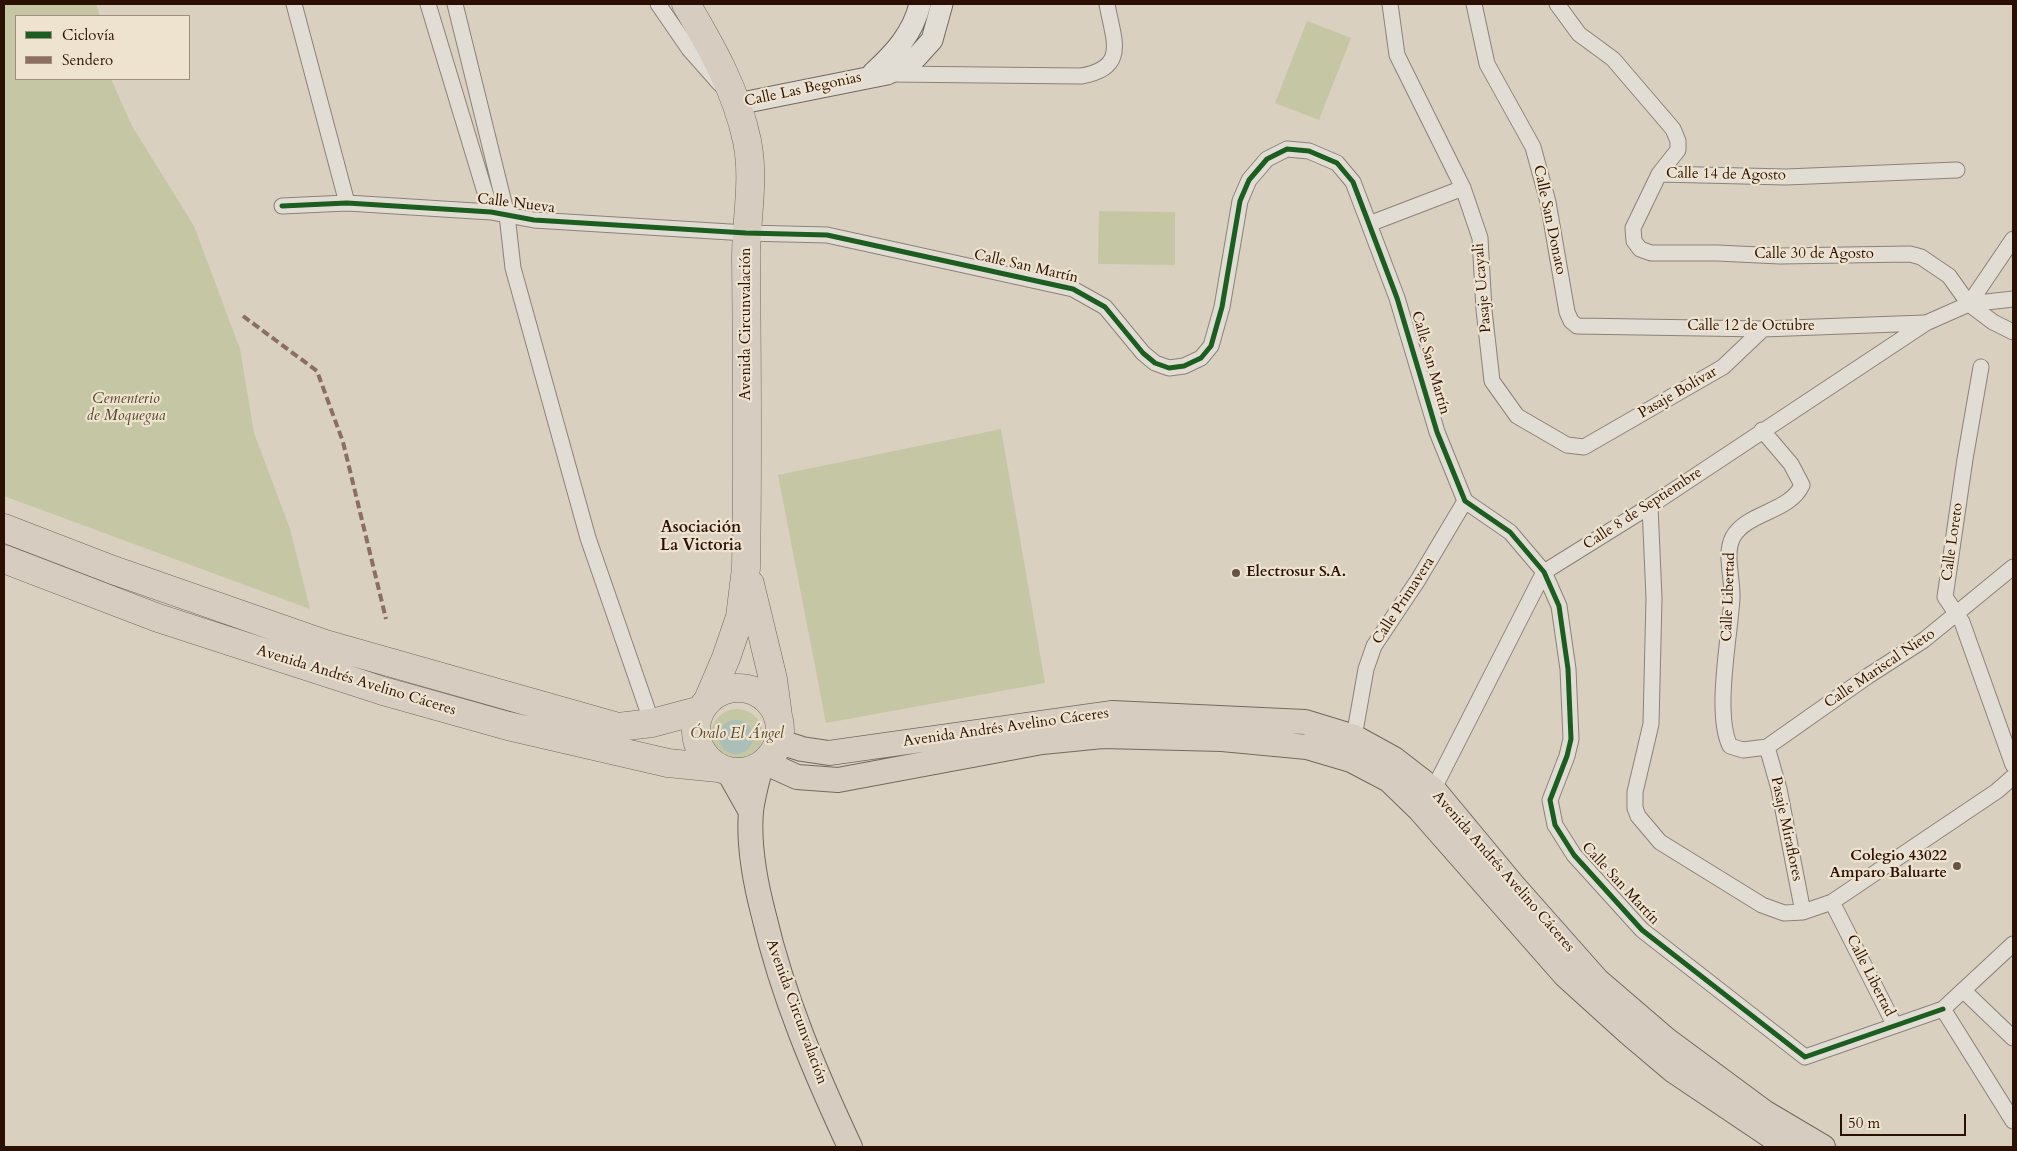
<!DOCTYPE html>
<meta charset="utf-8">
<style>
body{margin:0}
#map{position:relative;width:2017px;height:1151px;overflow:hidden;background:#d9d0bf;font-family:Cardo,serif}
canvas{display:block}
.frame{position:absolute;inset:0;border:5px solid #2c0f03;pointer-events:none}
.legend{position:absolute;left:15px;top:15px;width:175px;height:65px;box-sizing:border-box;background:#ede3ce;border:1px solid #a08e7d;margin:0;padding:6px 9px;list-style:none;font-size:15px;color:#2c0f03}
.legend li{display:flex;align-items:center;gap:10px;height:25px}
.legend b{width:25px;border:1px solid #a08e7d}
.scale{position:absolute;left:1840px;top:1114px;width:126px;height:22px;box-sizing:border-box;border:2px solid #2c0f03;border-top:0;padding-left:6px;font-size:15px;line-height:18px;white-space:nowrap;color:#2c0f03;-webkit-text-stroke:4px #ede3ce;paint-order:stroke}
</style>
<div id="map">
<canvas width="2017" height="1151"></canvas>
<div class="frame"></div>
<ul class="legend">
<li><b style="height:6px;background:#1b5e20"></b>Ciclovía</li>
<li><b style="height:6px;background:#8d6e63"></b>Sendero</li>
</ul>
<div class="scale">50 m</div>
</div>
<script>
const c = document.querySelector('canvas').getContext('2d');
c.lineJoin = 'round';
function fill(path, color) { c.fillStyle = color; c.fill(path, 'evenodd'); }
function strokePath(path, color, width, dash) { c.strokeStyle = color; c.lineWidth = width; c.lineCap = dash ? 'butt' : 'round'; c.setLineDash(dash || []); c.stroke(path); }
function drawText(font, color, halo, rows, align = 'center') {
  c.font = font + ' Cardo,serif'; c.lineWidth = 4.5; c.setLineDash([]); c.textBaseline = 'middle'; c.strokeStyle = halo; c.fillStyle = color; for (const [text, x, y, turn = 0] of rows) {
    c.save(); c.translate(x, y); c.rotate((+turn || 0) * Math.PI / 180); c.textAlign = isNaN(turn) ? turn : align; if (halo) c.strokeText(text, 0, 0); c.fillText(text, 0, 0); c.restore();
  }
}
fill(new Path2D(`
 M4,4H96L100,16H16V79H111L132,126L194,226L240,349L254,433L290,529L310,609L4,496Z
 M1307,21L1351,38L1319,120L1275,103Z
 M1099,211L1175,212V265L1098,264Z
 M1001,429L1045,683L826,723L778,475Z
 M711 735a26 26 0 1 1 52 0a26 26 0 1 1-52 0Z`), '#c5c6a4');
fill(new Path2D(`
 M719 737a17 17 0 1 1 34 0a17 17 0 1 1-34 0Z`), '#abbeb7');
const street = new Path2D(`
 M294,4L347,203
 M428,4L491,212
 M455,4L507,215L513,268L588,538L652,723
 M658,4L689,49L720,84
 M1390,4L1397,55L1463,188L1480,238L1484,310L1492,381L1517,416L1567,445L1584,447L1723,367L1763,329
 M1474,4L1487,64L1533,147L1548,202L1567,312L1571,321L1577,326L1763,329L1924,323
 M1557,4L1579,34L1613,59L1673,129L1678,141V150L1659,174L1633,228L1634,241L1640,249L1651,253H1717L1780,256L1910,254L1921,257L1949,276L1969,304L1993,322L2013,332
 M889,74L1081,76C1129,68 1113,39 1107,4
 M1659,174L1786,177L1957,170
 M282,206L347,203L491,212L534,220L746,233L827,235L1073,289L1105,307L1143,353L1155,363L1169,368L1184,366L1201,358L1211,346L1222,307L1240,201L1249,180L1267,159L1287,149L1309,151L1337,163L1353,182L1369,224L1397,298L1437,432L1465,501L1510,532L1544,572L1559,606L1568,669L1571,739L1567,756L1550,800L1555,825L1574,855L1642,930L1805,1057L1943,1009
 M1369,224L1463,188
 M1969,304L2013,239
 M1981,367L1965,459L1945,597L1962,622L2013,765
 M1762,430L1791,464L1802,485C1790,512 1747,512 1733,537C1724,553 1733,580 1732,598C1730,635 1714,714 1730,746L1743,750L1767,747L1868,676L1924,640L2013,567
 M1650,506L1654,598L1651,724L1635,792V808L1638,816L1660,842L1762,905L1784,913L1803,912L1832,902L1997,791L2013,777
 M1354,737L1366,669L1374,646L1418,580L1465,501
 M1767,747L1779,789L1803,912
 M1430,796L1544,572L1650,506L1926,323L1969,304L2013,299
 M1832,902L1894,1024
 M2013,944L1943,1009L2013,1121
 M1964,991L2013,1038`);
const secondary = new Path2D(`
 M873,73C895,53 913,33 920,4
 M737,104L887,74L913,61L932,40L942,4`);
const primary = new Path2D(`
 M780,742L802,749L829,753L1112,713L1305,722L1354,737L1394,759L1434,790L1512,884L1597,980L1668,1041L1764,1112L1823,1147
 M766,763L797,777L838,780L1042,742L1103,736L1222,739L1307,747L1351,760L1389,780L1420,810L1565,975L1629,1033L1674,1071L1787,1147
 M761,766C757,781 753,795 751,811C748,846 755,882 764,916C783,997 815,1072 850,1147
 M728,771L751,812`);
const highway = new Path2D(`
 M686,4C711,46 737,92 747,141C755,180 746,219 746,258C747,361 748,465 746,568L740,617L726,658L708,700
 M4,528L113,570L325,644L618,727L652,723L701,710
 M4,559L158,618L383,691L508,726L668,763L718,768
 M750,584L773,679L778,716
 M696 730a42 42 0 1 1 84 0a42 42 0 1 1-84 0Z`);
strokePath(street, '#8b8278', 17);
strokePath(secondary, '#73695f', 23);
strokePath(primary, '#73695f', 26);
strokePath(highway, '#73695f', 29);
strokePath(street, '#e2ddd4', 15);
strokePath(secondary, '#e2ddd4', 21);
strokePath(primary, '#d6cdc0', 24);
strokePath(highway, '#d6cdc0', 28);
strokePath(new Path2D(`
 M243,316L317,371L343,442L386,619`), '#8d6e63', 4, [8, 4]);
strokePath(new Path2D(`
 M282,206L347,203L491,212L534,220L746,233L827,235L1073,289L1105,307L1143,353L1155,363L1169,368L1184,366L1201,358L1211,346L1222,307L1240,201L1249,180L1267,159L1287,149L1309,151L1337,163L1353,182L1369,224L1397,298L1437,432L1465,501L1510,532L1544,572L1559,606L1568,669L1571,739L1567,756L1550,800L1555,825L1574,855L1642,930L1805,1057L1943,1009`), '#1b5e20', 5);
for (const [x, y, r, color] of [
 [1236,573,5,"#695345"],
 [1957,866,5,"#695345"]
]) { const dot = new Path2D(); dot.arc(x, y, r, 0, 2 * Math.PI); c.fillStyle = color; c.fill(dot); strokePath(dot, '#ede3ce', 2); }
drawText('15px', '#2c0f03', '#ede3ce', [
 ["Calle Las Begonias",803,90,-12],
 ["Calle 14 de Agosto",1726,175,1],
 ["Calle Nueva",516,204,7],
 ["Calle San Donato",1549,220,78],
 ["Calle 30 de Agosto",1814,255],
 ["Calle San Martín",1026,267,13],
 ["Pasaje Ucayali",1483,288,-95],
 ["Avenida Circunvalación",747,324,-90],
 ["Calle 12 de Octubre",1751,327],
 ["Calle San Martín",1430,363,74],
 ["Pasaje Bolívar",1678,393,-30],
 ["Calle 8 de Septiembre",1643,509,-33],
 ["Calle Loreto",1953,542,-82],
 ["Calle Libertad",1729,597,-88],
 ["Calle Primavera",1404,601,-57],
 ["Calle Mariscal Nieto",1880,669,-34],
 ["Avenida Andrés Avelino Cáceres",356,681,17],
 ["Avenida Andrés Avelino Cáceres",1006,728,-8],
 ["Pasaje Miraflores",1786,829,78],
 ["Avenida Andrés Avelino Cáceres",1503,872,49],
 ["Calle San Martín",1620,884,47],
 ["Calle Libertad",1870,976,63],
 ["Avenida Circunvalación",796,1012,70]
]);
drawText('italic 15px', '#55432c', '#ede3ce', [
 ["Cementerio",126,400],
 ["de Moquegua",126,417],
 ["Óvalo El Ángel",737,735]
]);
drawText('bold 15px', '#2c0f03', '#ede3ce', [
 ["Electrosur S.A.",1246,573],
 ["Colegio 43022",1947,857,"right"],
 ["Amparo Baluarte",1947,874,"right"]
], 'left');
drawText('bold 16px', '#2c0f03', '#ede3ce', [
 ["Asociación",701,528],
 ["La Victoria",701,546]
]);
</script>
